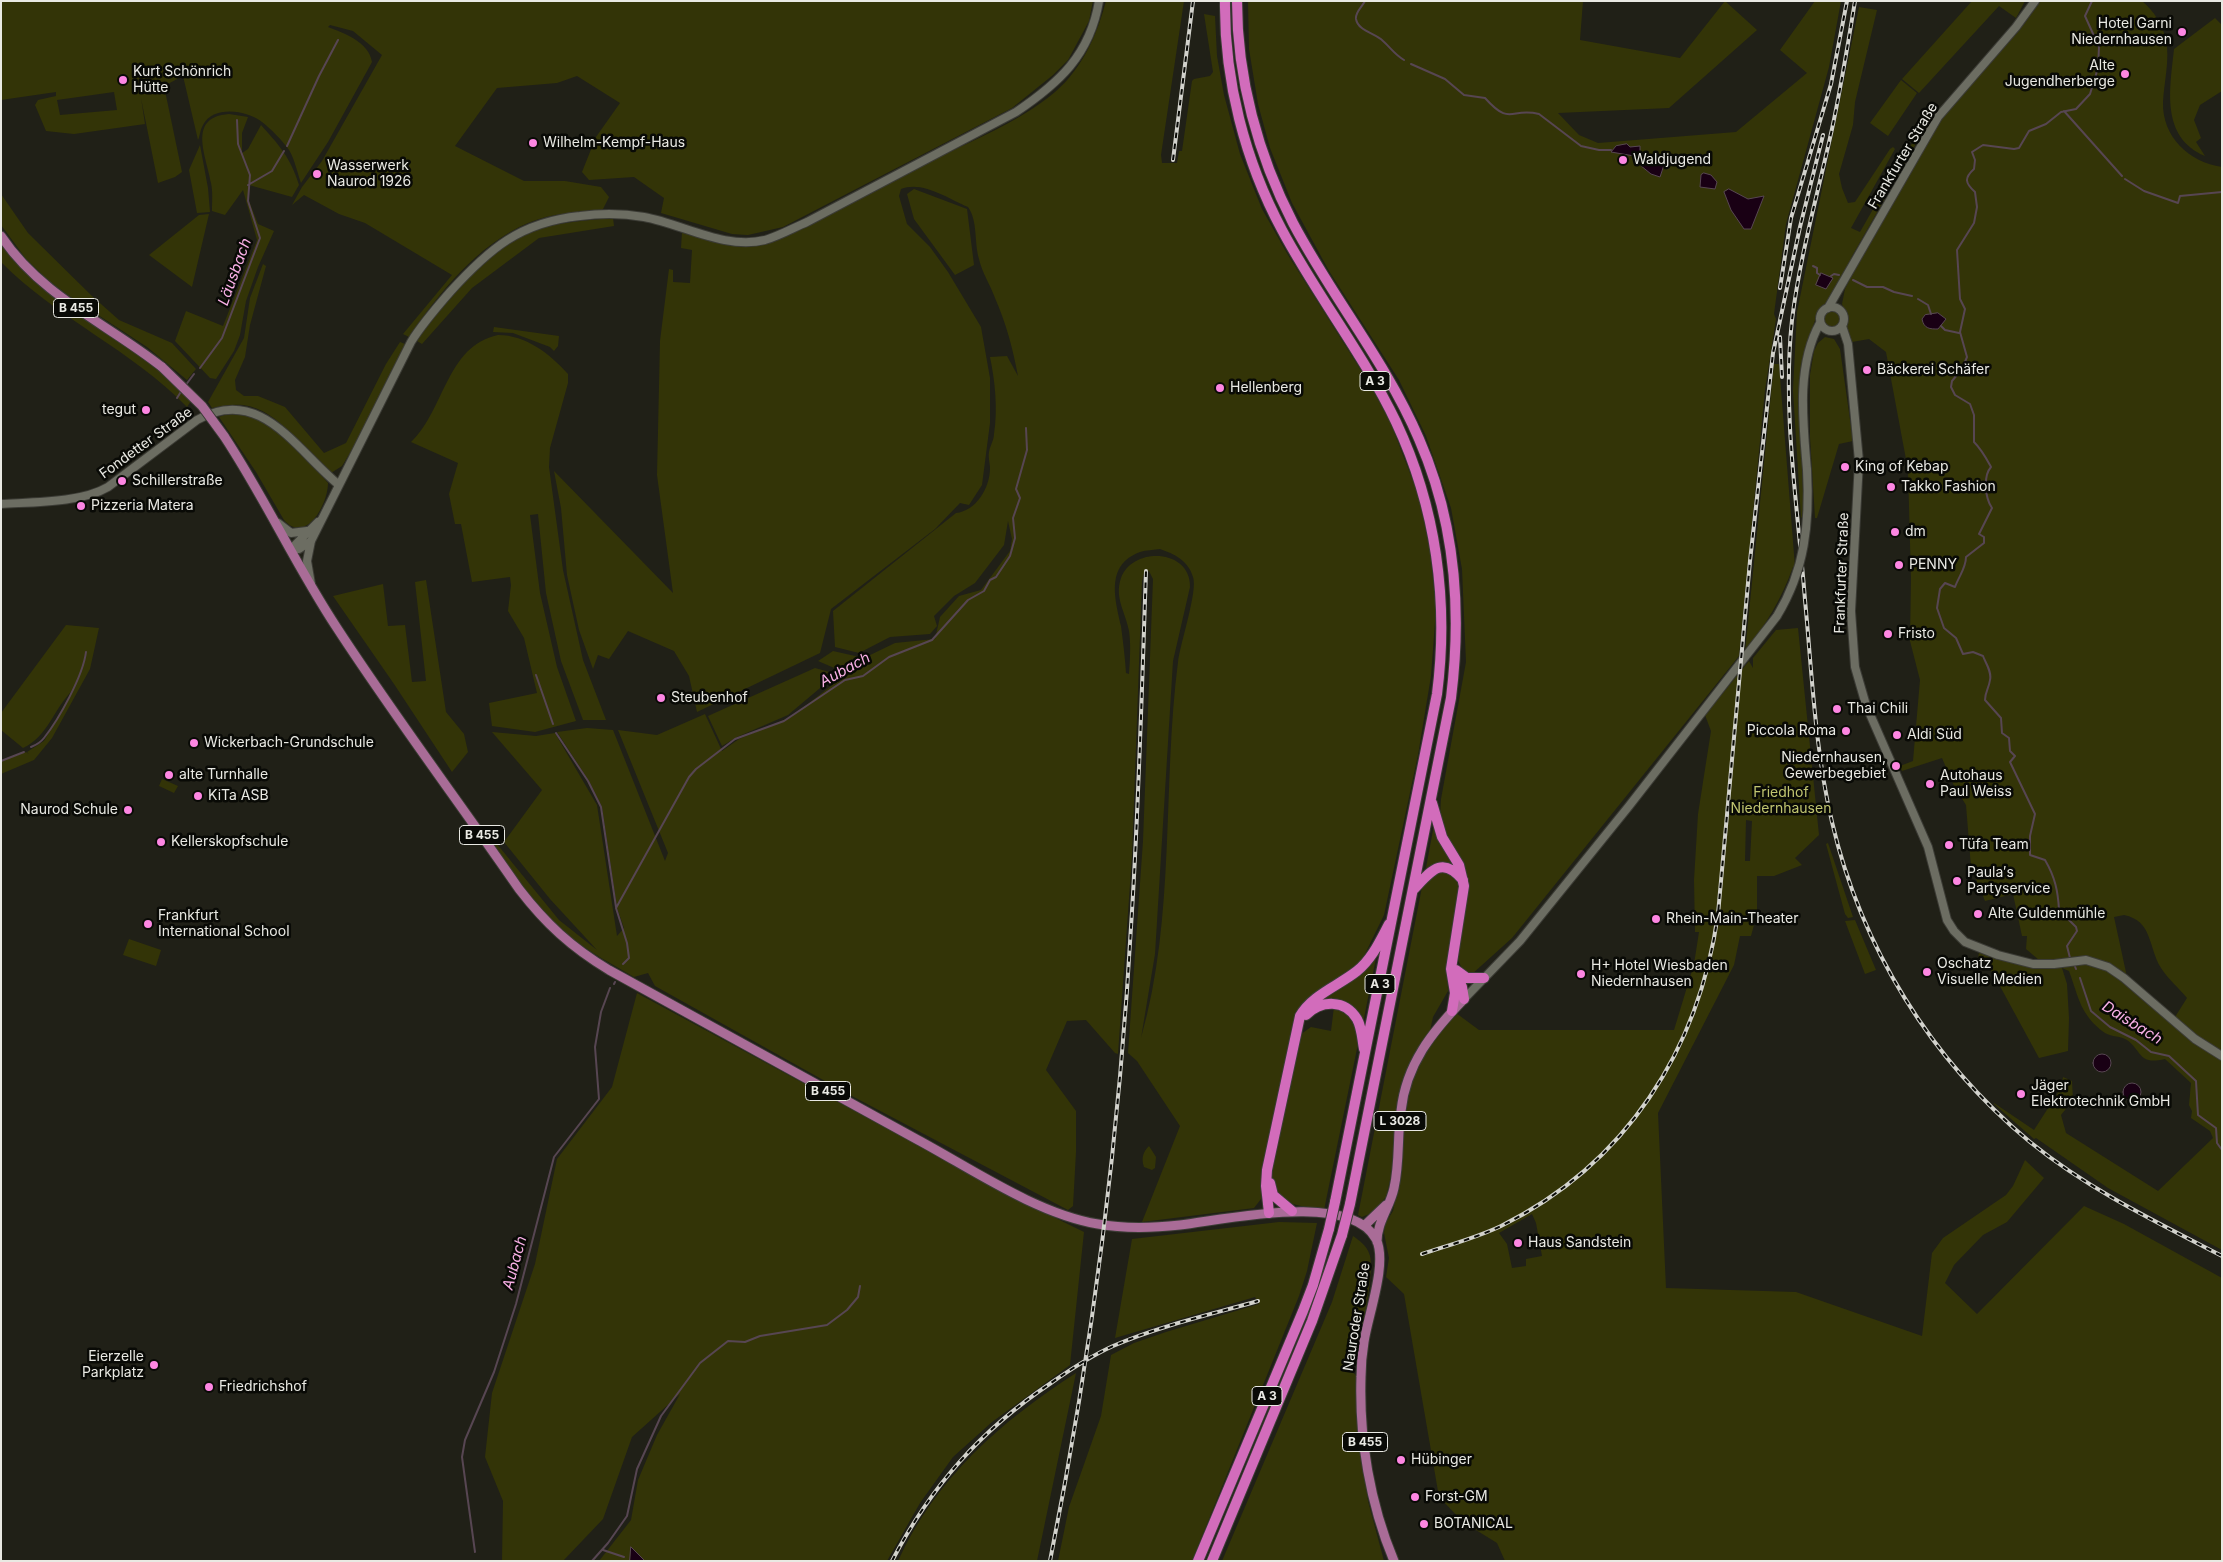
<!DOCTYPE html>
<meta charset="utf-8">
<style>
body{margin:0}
#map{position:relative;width:2223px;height:1562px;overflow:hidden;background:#202017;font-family:Inter,sans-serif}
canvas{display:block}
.frame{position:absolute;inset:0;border:2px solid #e9e9e3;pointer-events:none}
</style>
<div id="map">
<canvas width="2223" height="1562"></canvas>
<div class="frame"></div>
</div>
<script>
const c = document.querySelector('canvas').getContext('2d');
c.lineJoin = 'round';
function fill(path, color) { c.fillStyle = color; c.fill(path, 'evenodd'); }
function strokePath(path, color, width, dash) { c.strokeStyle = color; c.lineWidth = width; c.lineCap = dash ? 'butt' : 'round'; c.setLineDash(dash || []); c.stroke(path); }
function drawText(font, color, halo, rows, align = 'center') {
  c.font = font + ' Inter,sans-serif'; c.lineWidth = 5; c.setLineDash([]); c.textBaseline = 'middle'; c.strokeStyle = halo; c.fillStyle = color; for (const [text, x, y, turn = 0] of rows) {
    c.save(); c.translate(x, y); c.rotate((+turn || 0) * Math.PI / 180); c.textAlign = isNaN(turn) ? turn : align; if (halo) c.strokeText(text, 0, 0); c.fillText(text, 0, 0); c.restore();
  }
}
fill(new Path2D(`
 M1,1H1093L1089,21L1068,60L1053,75L1012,108L783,227L748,235L732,234L661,213L664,198L634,177L589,180L582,172L596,137L620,103L577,76L557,83L497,88L455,146L524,181H565L601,187L609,197L602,211C578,212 551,213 528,223C478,244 438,294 409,337L403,334L452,275L365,223L339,214L304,195L292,205L302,187L322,161L382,55L353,31L330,25L328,27C344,33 369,42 372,62L328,142L301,183C297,172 295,160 289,150C282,140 271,129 262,122C247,110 213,105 203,125C200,130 200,136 198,140L183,76L164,86L182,172L175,177L158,183L141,98L145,124L74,134L46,131L35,105L38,100L56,96V92L1,100ZM114,92L117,110L60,115L57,100Z
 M1106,1H1184L1161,155L1162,163H1177L1179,151H1182L1192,81L1194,79L1210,76L1213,72L1204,14L1215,16L1217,56L1224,95L1240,154L1262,209L1288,255L1369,383L1391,424L1418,494L1430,550L1436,609L1431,676L1418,755L1384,915L1363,958L1352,970L1296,1016L1261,1178V1199L1254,1208L1142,1222L1180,1126L1137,1061L1128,1053L1143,841L1153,579L1149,571L1144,573L1142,581L1132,856L1118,1054L1115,1053L1086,1020L1067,1021L1046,1070L1076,1111V1152L1073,1206L1068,1210L850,1095L655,986L648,973L634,977C612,964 589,952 569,936C535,908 511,869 486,834L488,833L559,920L597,950L550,899L504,842L542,790L492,732L536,736L555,733L597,805L617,936L624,928L617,908L602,807L589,781L557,732L587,728L613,730L665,861L668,853L618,730L657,735L705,714L722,751L739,739L791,717L840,679L839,670L818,661L833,651L864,658L895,643L935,639L940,617L959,596L981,590L1010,551L1012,539L1008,521L1004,545L975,583L954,596L934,616L937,626L930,634L890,637L859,653L835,647L833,611L956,513C976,511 990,488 990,468C990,463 988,458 989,452C990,446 994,440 994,434C998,409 995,381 990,357L1007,356L1018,376C1013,349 1006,323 995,298C990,284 982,273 979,259C974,242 978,221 968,207C949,199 922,180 901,189L899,196L907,224L930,247L948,272L981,327L990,378V423L982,485L969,505L960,503L935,529L831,609L820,653L697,712L689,676L674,651L628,631L609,659L598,655L593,669L579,630L567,575L561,508L554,471L673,593L657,475L660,341L669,269L673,270V282L690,283L692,250L681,248L682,232C727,244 745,253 791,234C838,211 883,186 929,162C971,141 1018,123 1055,92C1082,69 1097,35 1106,1ZM1160,549C1174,554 1188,560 1193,577C1198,591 1180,644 1178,662C1162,786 1176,916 1141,1038L1155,954L1173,661L1190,587C1191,549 1133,546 1121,578C1114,598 1126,613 1129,631C1131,644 1130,661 1129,674L1126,673C1125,657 1123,642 1121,626C1115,599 1105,565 1140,552C1146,550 1154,550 1160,549Z
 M1248,1H1583L1580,40L1680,58L1725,1L1757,30L1669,108L1558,113L1579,135L1598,143L1736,132L1807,73L1780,50L1815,1H1841L1829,67L1786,224L1774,314L1776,319L1765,390L1739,656L1512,938L1471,975C1464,971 1459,966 1458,958C1455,937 1468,908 1468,885C1468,865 1453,851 1445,833C1440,823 1440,811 1441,799L1466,662L1462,569L1451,508L1426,436L1399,380L1329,271L1292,203L1270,148L1258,104L1249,49Z
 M1972,1H2025L2016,18L1999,6L1919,93L1902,79Z
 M2041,1H2142C2154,11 2163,25 2166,40C2170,60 2164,82 2163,102C2162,137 2189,162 2222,167V1250L2108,1188L2036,1138L2034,1139L1994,1104V1103L2034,1130L2061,1088L2063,1077L2072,1081L2073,1100L2061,1115L2066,1133L2158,1191L2213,1138L2210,1131L2191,1118L2192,1111L2189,1105L2191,1083L2165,1059C2138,1065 2143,1052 2127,1040C2121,1036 2112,1037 2105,1033C2080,1015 2079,998 2069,971L2062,968L2067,984L2069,1018L2068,1051L2039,1058L1995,977L1990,969L1978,959L1979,952L2032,968H2061L2058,959L2039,960L2026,949L2027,936H2022L2013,894L1985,901L1971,867L1966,805L1954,786L1942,758L1902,771L1900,766L1913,761L1920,680L1910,641L1911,579L1908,470L1886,352L1869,339L1852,342L1846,328L1847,318L1842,304L1845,289L1855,269L1942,117L2019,31ZM2124,915C2153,921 2148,947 2161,968C2168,979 2179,988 2187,998L2175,1017L2127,977L2114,917Z
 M1859,7L1877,10L1855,102L1853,125L1839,174L1842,188L1848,203L1855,202L1890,149L1893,147L1895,149L1851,228L1860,232L1905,153L1929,121L1851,258L1852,260L1827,304L1818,312L1813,326L1816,330L1807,361L1806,466L1802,470L1804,515L1801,518L1793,390L1797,312Z
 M2215,18L2222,25V91L2200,105L2194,120L2201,138L2196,142L2205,156C2160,137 2170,88 2174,49Z
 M1901,80L1917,93L1888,136L1870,123Z
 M229,114L248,117L242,133V153L248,149L261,125C279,145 291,158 299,185L292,197L249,185V201L258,224L274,231L258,267L246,301L240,335L234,351L216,379L210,378L175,341L186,311L223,326L257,240L243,190L225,215L212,211C212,202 213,192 211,183C207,157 186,117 229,114Z
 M200,145L208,188L210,212L197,213L189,170Z
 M914,189L967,209L974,265L955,275L914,219L907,194Z
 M1,194L28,233L92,296L119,320L172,343L196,369L187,380L147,347L72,298L48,280L26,259L1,225Z
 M209,214L192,287L149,255L199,215Z
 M613,218L614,226L539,238L472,288L422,344L417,341C435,306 487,251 523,234C551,222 583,221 613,218Z
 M1,244C39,296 96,322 146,360C162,373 177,387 191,401L187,407C132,350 56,318 1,262Z
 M263,264L266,266L250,325L245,357L235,380L236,390L244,396H258L285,407L324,453L346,443L386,364L400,342L405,344L353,448L342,466L331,473C303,452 281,410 243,405C233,404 222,406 212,408L208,402L244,338L250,298Z
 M1823 319a9 9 0 1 1 18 0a9 9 0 1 1-18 0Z
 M494,327L559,336L558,346L554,351L550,347L513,333L493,332Z
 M498,335C526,335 550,354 568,374V383L550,448L549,467L563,570L583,660L606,720H583L561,661L546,593L538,514L530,515L540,593L557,667L576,721L535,732L492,726L489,703L537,693L524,638L508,611L511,585L510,577L472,582L461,524H455L449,494L458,463L411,442C445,410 446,346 498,335Z
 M1825,337L1834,339L1840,349L1853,441L1839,444L1817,518H1815L1810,437V375L1814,351L1818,343Z
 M1774,364H1779L1795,567H1793C1782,598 1765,626 1745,652Z
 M230,413C241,414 251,415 261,419C279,427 315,467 328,483C328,504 306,545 284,520L256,472L219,417Z
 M426,580L446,712L464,734L468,752L452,772L394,684L333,596L383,584L388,626L405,625L412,682L426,681L415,582Z
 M66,625L99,628L90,669L52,738L34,760L1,774V761L26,752L29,754L27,752L44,741L72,691C54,708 48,737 23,748L1,730V713Z
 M1798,628L1819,835L1795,858L1802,865L1774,876H1757V914L1751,936H1740L1734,965L1658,1113L1666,1288L1796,1292L1922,1336L1932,1253L1943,1238L2006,1195L2013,1186L2025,1160L2044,1178L2007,1222L1983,1235L1954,1265L1945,1283L1977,1314L2084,1206L2124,1224L2222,1278V1561H1505L1497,1543L1463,1522L1439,1497L1404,1294L1386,1277L1389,1258L1384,1233L1385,1224L1393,1211L1398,1187L1403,1123L1408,1093L1416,1067L1439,1032L1456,1013L1479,1030H1674L1694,964L1699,932H1695L1694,880L1698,814L1711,731L1705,715L1749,661L1753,668V658L1776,630ZM1746,820L1752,821L1750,861H1745ZM1532,1214L1536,1223L1542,1256L1526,1259V1266L1512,1268L1507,1244L1499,1233Z
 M815,668L833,673L832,678L788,715L737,737L722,746L708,716Z
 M162,779L178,786L174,793L159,786Z
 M1434,825L1458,867C1444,860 1437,865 1425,873Z
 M1828,843L1853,917L1848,918L1845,914L1826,844Z
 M1445,870L1460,882L1447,970L1448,991L1433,1017L1430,1031L1420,1045L1406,1072L1397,1111L1393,1168L1386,1197L1372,1213L1362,1217L1358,1215L1422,887L1427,879Z
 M1855,920L1876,970L1865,974L1845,921Z
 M129,939L161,950L156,966L123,955Z
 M1376,958L1363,1023L1358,1014L1315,1002Z
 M637,993L1019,1200L1084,1232L1070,1365L992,1422L953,1457L920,1503L887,1561H599L631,1520L638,1480L657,1435L680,1394L632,1437L603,1519L563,1561H502L503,1501L485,1457L492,1393L535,1264L557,1159L612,1087Z
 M1334,1007C1349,1012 1356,1023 1359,1039L1324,1210C1290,1203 1271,1207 1271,1164L1297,1037L1311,1027L1331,1031Z
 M1149,1146L1156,1157L1155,1168L1152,1170L1144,1167C1141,1158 1143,1152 1149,1146Z
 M1279,1222L1317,1223L1307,1271L1299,1296L1192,1561H1058L1069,1507L1101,1416L1111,1355L1134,1343L1166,1332L1259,1304L1255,1297L1115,1338L1132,1239Z
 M1353,1236C1360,1241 1366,1245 1369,1253C1375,1265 1365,1312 1363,1328L1350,1338L1347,1368L1357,1376L1361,1452L1368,1501L1384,1561H1222L1332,1302Z
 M1076,1373L1037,1561H898C936,1478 1000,1422 1076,1373Z`), '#333407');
const water = new Path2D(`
 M1627,144L1630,147L1640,146V157L1611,152L1616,146Z
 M1666,159L1660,177L1651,174L1640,165H1645L1647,161Z
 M1704,173L1711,175L1717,182L1715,189L1700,187L1701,175Z
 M1729,189L1748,199L1764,196L1751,229H1744L1731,210L1724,192Z
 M1821,273L1833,278L1826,289L1816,285Z
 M1938,313L1946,319L1938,329C1930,329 1924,329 1922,319L1925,315Z
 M2093 1063a9 9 0 1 1 18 0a9 9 0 1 1-18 0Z
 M2123 1092a9 9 0 1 1 18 0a9 9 0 1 1-18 0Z
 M631,1547L645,1561H630Z`);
fill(water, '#190014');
strokePath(water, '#574652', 1);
strokePath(new Path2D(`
 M1365,1C1362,7 1355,12 1356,19C1358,31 1375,33 1383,41C1391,48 1394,54 1404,60
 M1411,64L1445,79L1464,95L1485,98C1511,127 1510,107 1539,114L1581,146L1599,150H1611
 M2064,111L2122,176
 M287,146L319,76L338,40
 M2125,179L2144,191L2178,203L2180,196L2222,192
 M248,185L272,171L284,151
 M1813,266L1817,268V273L1820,275
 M1831,276L1834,274L1839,275
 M1853,280L1867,287H1883L1894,292L1912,296
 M1918,299L1928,305L1931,314
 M1941,326L1945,330L1959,333
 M200,368L222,338L260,238L248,201L250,175L238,144L237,120
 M185,386L194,374
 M177,398L182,390
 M536,675L553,724
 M556,733L588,781L601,807L616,907
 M31,747C36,745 41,742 44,738C59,719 83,676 86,652
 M1,761L24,752
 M2070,958L2067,946L2077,931L2076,927L2059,910C2058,891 2055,877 2045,860L2030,855V836L2035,814L2010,762L2015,756L2010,751L2009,738L2002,733L2001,718L1985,700C1985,692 1989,688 1990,680C1992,672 1986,664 1983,656L1973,652L1963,654L1956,638L1944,628L1937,608L1940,589L1945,583L1955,587C1959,576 1966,568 1966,557L1984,543V537L1979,534L1992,508C1985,498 1983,476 1991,467C1986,458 1982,450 1974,442V415L1970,404L1955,395L1951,387L1952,381L1962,369L1967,357L1960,332L1965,309L1960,299L1957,250L1974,223L1977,207L1975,192C1965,183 1964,178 1974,169L1975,160L1972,152L1983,145L2014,149L2019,148L2029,131L2046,124L2061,112L2076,109L2090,94L2098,68L2099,47L2085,16L2092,1
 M623,964L629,958L627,943L616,908L689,777L696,769L735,739L784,721L845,680L863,676L889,657L932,640L968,600L984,591L990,580L996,577L1010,556L1015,538L1013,518L1020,498L1016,489L1027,450L1026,428
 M2074,964L2076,969
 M2080,978L2091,1011L2110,1027L2136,1040L2151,1052L2169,1056L2196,1081L2198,1115L2216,1128L2217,1143L2222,1150
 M614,984L615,982
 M603,1550L624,1557
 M475,1552L462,1457L465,1440L494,1372L516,1304L554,1157L599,1099L595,1047L601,1012L610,988
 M592,1561L608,1543L627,1516L637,1469L661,1416L700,1363L728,1341L745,1342L760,1336L827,1325L847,1310L858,1297L860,1286`), '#574652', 2);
const secondary = new Path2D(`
 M1820 319a12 12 0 1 1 24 0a12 12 0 1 1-24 0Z
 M1828,308L1938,117L2016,27L2035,1
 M1842,326L1848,344L1859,461L1851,611L1855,667L1866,705L1928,847L1947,920L1954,931L1965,942L1998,955L2033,964H2054L2086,960L2108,967L2124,978L2195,1039L2222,1056
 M1807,470C1803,422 1796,366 1820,323
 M1,504C32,502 81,503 108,487L197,420C260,384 296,450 339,485
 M278,523L291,533L307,531
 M291,549L318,522
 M291,549H299L311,541
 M311,584L307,561L311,541L411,342C422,324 436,308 450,292C489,249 520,222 580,216C601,213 622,213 644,217C683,224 725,250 765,240C779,236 793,228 807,222L1016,112C1059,83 1090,55 1099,1
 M1464,999L1520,941L1629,806L1777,616`);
const primary = new Path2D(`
 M1,236C41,296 108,324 162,367
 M224,436C265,498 296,566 337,628C395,717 459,802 519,889C546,924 571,947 609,970C712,1027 815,1083 918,1140C972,1169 1037,1214 1098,1224C1125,1229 1153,1228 1180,1225C1224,1220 1350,1191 1376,1239C1388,1263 1368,1315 1364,1342C1362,1354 1361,1366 1361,1377C1359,1439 1370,1504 1394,1561
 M1364,1226L1386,1205
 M1377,1242C1377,1222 1390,1207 1394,1188C1400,1162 1397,1136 1401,1111C1406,1064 1432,1032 1464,999`);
const highway = new Path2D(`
 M1225,1C1224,80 1245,161 1282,230C1317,296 1364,355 1396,422C1436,507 1449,601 1437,694L1335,1202
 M1237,1C1237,78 1258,155 1293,223C1332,297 1386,362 1419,439C1455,521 1462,610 1451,698L1350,1204
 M1432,803L1442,837L1459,865L1464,886L1451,969L1455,993L1452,1011
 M1414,889C1431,871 1442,855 1463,880
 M1454,970L1462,987L1464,999
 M1456,970L1467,978H1484
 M1306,1015C1321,1000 1345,999 1357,1019C1362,1028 1362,1039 1364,1049
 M1270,1183L1273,1195L1292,1211
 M1269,1213L1266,1186L1267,1170L1300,1016C1312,995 1338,986 1357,971C1372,959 1380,941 1389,924
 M1198,1561L1303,1311L1313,1285L1329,1229
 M1212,1561L1312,1321L1342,1235`);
strokePath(secondary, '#3b3b35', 10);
strokePath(primary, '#3b3b35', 11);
strokePath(highway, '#3b3b35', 12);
strokePath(secondary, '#6c6d62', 8);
strokePath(primary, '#a96c97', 9);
strokePath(highway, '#d26cbb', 10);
const rail = new Path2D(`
 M1855,1C1848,44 1841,87 1832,129C1818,193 1800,255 1792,320C1782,413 1798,508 1805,600C1812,674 1815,750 1832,822C1861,947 1931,1060 2030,1142C2088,1189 2156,1222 2222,1256
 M1173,160L1193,1
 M1780,288L1791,218L1831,84L1847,1
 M1780,337L1782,377
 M1422,1254C1449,1245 1476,1238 1501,1226C1626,1164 1699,1050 1718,914L1750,561L1773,353L1800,227L1823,135
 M892,1561C931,1486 981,1430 1051,1383C1071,1369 1091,1356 1113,1346C1159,1326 1209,1315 1258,1301
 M1050,1561C1093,1347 1120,1129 1132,911C1139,798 1142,684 1146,571`);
strokePath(rail, '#d2d2cc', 4);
strokePath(rail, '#090a06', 2, [5.5]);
const secondaryBridge = new Path2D(`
 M1777,616C1805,570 1810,523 1807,470`);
const primaryBridge = new Path2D(`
 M162,367L202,406L224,436`);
const highwayBridge = new Path2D(`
 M1329,1229L1335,1202
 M1342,1235L1350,1204`);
strokePath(secondaryBridge, '#3b3b35', 10, []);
strokePath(primaryBridge, '#3b3b35', 11, []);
strokePath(highwayBridge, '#3b3b35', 12, []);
strokePath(secondaryBridge, '#6c6d62', 8);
strokePath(primaryBridge, '#a96c97', 9);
strokePath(highwayBridge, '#d26cbb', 10);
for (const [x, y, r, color] of [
 [2182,32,5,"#fd86e2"],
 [2125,74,5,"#fd86e2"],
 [123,80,5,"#fd86e2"],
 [533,143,5,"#fd86e2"],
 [1623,160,5,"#fd86e2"],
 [317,174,5,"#fd86e2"],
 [1867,370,5,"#fd86e2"],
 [1220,388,5,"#fd86e2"],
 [146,410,5,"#fd86e2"],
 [1845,467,5,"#fd86e2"],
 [122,481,5,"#fd86e2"],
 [1891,487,5,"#fd86e2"],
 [81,506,5,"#fd86e2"],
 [1895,532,5,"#fd86e2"],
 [1899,565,5,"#fd86e2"],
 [1888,634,5,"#fd86e2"],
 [661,698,5,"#fd86e2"],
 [1837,709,5,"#fd86e2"],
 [1846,731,5,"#fd86e2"],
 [1897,735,5,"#fd86e2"],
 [194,743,5,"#fd86e2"],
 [1896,766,5,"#fd86e2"],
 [169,775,5,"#fd86e2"],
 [1930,784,5,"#fd86e2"],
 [198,796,5,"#fd86e2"],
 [128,810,5,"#fd86e2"],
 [161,842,5,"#fd86e2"],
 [1949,845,5,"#fd86e2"],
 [1957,881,5,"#fd86e2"],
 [1978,914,5,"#fd86e2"],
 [1656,919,5,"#fd86e2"],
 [148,924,5,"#fd86e2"],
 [1927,972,5,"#fd86e2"],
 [1581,974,5,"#fd86e2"],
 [2021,1094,5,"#fd86e2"],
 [1518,1243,5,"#fd86e2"],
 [154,1365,5,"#fd86e2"],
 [209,1387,5,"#fd86e2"],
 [1401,1460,5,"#fd86e2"],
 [1415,1497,5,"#fd86e2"],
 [1424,1524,5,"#fd86e2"]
]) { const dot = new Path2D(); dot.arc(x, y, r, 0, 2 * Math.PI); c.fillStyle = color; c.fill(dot); strokePath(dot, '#090a06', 2); }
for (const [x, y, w] of [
 [76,308,45],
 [1375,381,30],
 [482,835,45],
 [1380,984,30],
 [828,1091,45],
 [1400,1121,52],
 [1267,1396,30],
 [1365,1442,45]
]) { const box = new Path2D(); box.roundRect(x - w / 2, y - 9.5, w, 19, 4); c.fillStyle = '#090a06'; c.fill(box); strokePath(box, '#e9e9e3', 1); }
drawText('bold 12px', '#e9e9e3', null, [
 ["B 455",76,308],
 ["A 3",1375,381],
 ["B 455",482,835],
 ["A 3",1380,984],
 ["B 455",828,1091],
 ["L 3028",1400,1121],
 ["A 3",1267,1396],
 ["B 455",1365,1442]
]);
drawText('14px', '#e9e9e3', '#090a06', [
 ["Hotel Garni",2172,24,"right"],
 ["Niedernhausen",2172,40,"right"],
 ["Alte",2115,66,"right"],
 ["Jugendherberge",2115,82,"right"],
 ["Kurt Schönrich",133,72],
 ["Hütte",133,88],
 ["Wilhelm-Kempf-Haus",543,143],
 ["Waldjugend",1633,160],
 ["Wasserwerk",327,166],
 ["Naurod 1926",327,182],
 ["Bäckerei Schäfer",1877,370],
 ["Hellenberg",1230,388],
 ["tegut",136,410,"right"],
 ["King of Kebap",1855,467],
 ["Schillerstraße",132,481],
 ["Takko Fashion",1901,487],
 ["Pizzeria Matera",91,506],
 ["dm",1905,532],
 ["PENNY",1909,565],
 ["Fristo",1898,634],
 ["Steubenhof",671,698],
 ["Thai Chili",1847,709],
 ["Piccola Roma",1836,731,"right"],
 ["Aldi Süd",1907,735],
 ["Wickerbach-Grundschule",204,743],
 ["Niedernhausen,",1886,758,"right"],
 ["Gewerbegebiet",1886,774,"right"],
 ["alte Turnhalle",179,775],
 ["Autohaus",1940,776],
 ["Paul Weiss",1940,792],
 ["KiTa ASB",208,796],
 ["Naurod Schule",118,810,"right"],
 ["Kellerskopfschule",171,842],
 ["Tüfa Team",1959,845],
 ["Paula′s",1967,873],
 ["Partyservice",1967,889],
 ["Alte Guldenmühle",1988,914],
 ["Frankfurt",158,916],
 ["International School",158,932],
 ["Rhein-Main-Theater",1666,919],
 ["Oschatz",1937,964],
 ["Visuelle Medien",1937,980],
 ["H+ Hotel Wiesbaden",1591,966],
 ["Niedernhausen",1591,982],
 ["Jäger",2031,1086],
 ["Elektrotechnik GmbH",2031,1102],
 ["Haus Sandstein",1528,1243],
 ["Eierzelle",144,1357,"right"],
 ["Parkplatz",144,1373,"right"],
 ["Friedrichshof",219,1387],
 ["Hübinger",1411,1460],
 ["Forst-GM",1425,1497],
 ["BOTANICAL",1434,1524]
], 'left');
drawText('14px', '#e9e9e3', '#090a06', [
 ["Frankfurter Straße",1903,156,-59],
 ["Fondetter Straße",146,443,-36],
 ["Frankfurter Straße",1842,573,-88],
 ["Nauroder Straße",1357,1317,-81]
]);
drawText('14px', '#c1c570', '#090a06', [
 ["Friedhof",1781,793],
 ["Niedernhausen",1781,809]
]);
drawText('italic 15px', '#f9b0e6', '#090a06', [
 ["Läusbach",235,272,-70],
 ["Aubach",845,670,-29],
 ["Daisbach",2132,1023,32],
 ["Aubach",515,1263,-75]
]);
</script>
